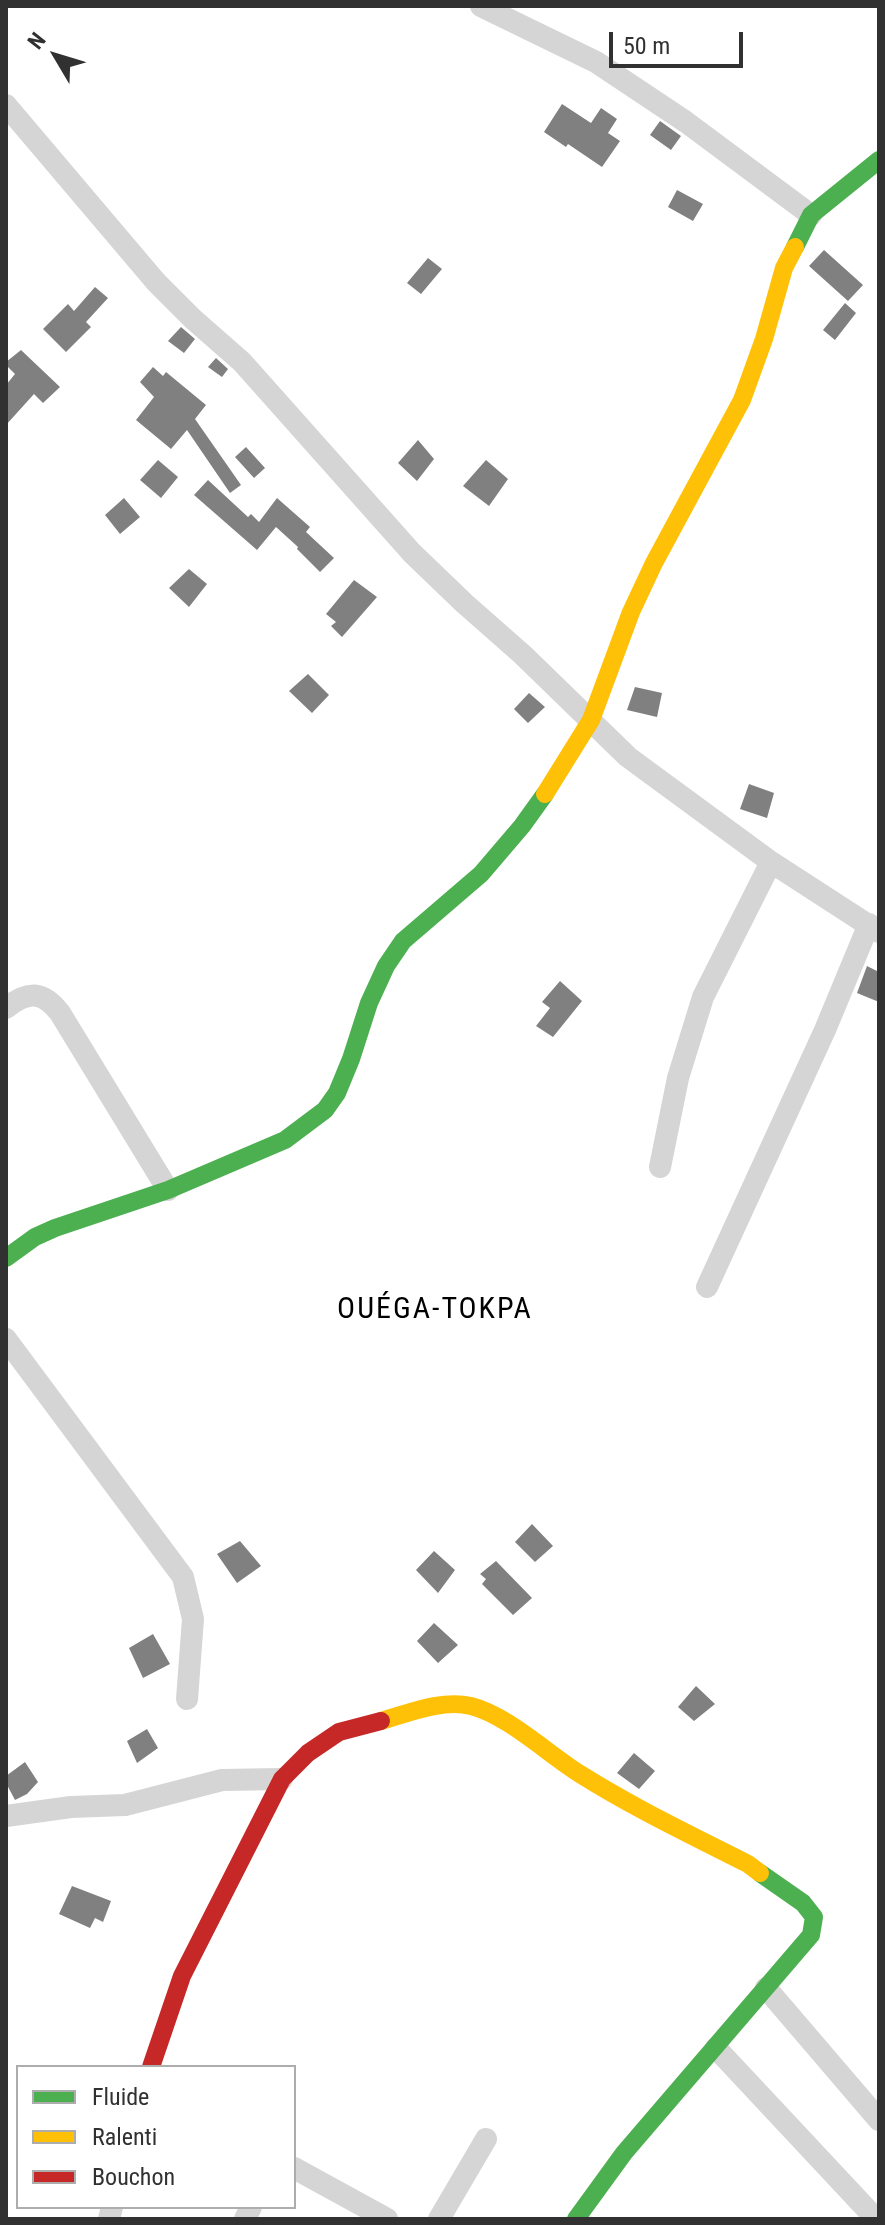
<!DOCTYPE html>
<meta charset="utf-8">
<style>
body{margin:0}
#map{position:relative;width:885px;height:2225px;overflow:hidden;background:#fff;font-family:"Roboto Condensed",sans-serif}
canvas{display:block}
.frame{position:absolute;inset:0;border:8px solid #313131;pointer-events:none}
.legend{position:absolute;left:16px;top:2065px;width:280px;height:144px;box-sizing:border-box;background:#fff;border:2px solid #adadad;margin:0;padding:10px 14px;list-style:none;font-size:24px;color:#313131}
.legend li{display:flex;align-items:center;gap:16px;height:40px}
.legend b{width:40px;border:2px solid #adadad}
.north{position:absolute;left:16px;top:16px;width:80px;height:80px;-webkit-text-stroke:6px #fff;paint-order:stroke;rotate:308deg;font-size:22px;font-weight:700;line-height:32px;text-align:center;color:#313131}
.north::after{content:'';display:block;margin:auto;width:28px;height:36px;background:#313131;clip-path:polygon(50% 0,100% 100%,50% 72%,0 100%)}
.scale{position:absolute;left:609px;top:32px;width:134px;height:36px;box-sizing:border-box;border:4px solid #313131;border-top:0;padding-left:10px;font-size:24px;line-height:28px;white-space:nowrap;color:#313131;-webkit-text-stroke:6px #fff;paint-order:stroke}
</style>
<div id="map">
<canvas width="885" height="2225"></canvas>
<div class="frame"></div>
<ul class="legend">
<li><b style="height:10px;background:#4caf50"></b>Fluide</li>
<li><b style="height:10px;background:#ffc107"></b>Ralenti</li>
<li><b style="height:10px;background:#c62828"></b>Bouchon</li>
</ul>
<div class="north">N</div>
<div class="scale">50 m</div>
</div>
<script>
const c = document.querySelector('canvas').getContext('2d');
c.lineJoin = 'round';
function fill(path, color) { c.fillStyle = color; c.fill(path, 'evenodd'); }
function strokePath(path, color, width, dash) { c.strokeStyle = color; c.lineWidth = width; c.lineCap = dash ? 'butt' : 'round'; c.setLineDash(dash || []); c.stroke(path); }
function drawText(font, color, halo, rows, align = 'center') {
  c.font = font + ' "Roboto Condensed",sans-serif'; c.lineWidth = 8; c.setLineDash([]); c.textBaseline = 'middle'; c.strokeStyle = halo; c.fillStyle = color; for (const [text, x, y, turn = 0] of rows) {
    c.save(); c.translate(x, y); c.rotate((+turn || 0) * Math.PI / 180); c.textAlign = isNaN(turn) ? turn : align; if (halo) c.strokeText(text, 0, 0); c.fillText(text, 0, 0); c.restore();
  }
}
fill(new Path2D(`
 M562,104L591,123L601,108L617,119L608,133L620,141L602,167L568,144L566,147L544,132Z
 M660,121L681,136L671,150L650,135Z
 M677,190L703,204L693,221L668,207Z
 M824,250L863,285L848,301L809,266Z
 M428,258L442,269L421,294L407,283Z
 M95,287L108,298L86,322L91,327L66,352L43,329L68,304L74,311Z
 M845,303L856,313L835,340L823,330Z
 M181,327L195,339L184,353L168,341Z
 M21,350L60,387L43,403L34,394L6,425V385L15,374L6,365V362Z
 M216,358L228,369L222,377L208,367Z
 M153,367L163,376L166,372L206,405L195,419L241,485L230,493L187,430L171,449L136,420L154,397L140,382Z
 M418,440L434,459L417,481L398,463Z
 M246,447L265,468L254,478L235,457Z
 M158,460L178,477L161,498L140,480Z
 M486,460L508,479L489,506L463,486Z
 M208,480L248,517L251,514L259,522L277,498L310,527L306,532L334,558L320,572L297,549L298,547L276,527L257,550L194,495Z
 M124,498L140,517L120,534L105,515Z
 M189,569L207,584L189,607L169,588Z
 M354,580L377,597L342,637L331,626L336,622L326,614Z
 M308,674L329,695L312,713L289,691Z
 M635,687L662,693L657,717L627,710Z
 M529,693L545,707L528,723L514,709Z
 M749,784L774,793L767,818L740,809Z
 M867,966L879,972V1002L857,993Z
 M560,981L582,1001L553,1037L536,1026L550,1008L542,1002Z
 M532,1524L553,1546L535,1562L515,1542Z
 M240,1541L261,1566L237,1583L217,1554Z
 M434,1551L455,1570L438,1593L416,1570Z
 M496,1561L532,1598L513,1615L482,1584L486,1579L480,1574Z
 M434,1623L458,1645L438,1663L417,1641Z
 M153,1634L170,1664L143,1678L129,1648Z
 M696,1686L715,1704L694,1721L678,1707Z
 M147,1729L158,1748L137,1763L127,1741Z
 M634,1753L655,1771L639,1789L617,1773Z
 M25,1762L38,1782L27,1794L15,1800L6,1783V1776Z
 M72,1886L111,1901L103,1922L95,1918L90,1928L59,1914Z`), '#808080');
strokePath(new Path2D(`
 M481,6L596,62L686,122L811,215
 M6,105L156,282L193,319L242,362L412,553L464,603L523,655L628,757L771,862L879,932
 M6,1008C28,990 43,991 60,1013L168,1190
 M660,1167L678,1078L703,997L771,862
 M707,1287L825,1030L869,924
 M6,1339L183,1577L193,1619L187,1699
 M6,1816L71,1807L125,1805L222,1780L282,1779
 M766,1988L879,2120
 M716,2048L876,2219
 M294,2168L387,2219
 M109,2219L112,2207
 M245,2219L251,2207
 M439,2219L486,2139`), '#d5d5d5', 22);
strokePath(new Path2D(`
 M795,247L811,215L879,160
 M6,1258L35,1237L55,1228L168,1190L285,1140L325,1110L337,1093L351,1059L369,1003L386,966L403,941L481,874L522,826L545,794
 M576,2219L624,2153L811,1935L814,1917L803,1903L760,1873`), '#4caf50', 18);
strokePath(new Path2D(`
 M545,794L591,720L631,612L654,563L742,400L764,339L784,268L795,247
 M381,1721C409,1713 442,1699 471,1706C507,1715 548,1754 580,1774C634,1808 691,1835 748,1864L760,1873`), '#ffc107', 18);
strokePath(new Path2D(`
 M151,2067L182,1976L282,1779L308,1753L339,1732L381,1721`), '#c62828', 18);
c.letterSpacing = '2px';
drawText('30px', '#000', '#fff', [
 ["OUÉGA-TOKPA",435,1310]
]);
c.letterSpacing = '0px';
</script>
